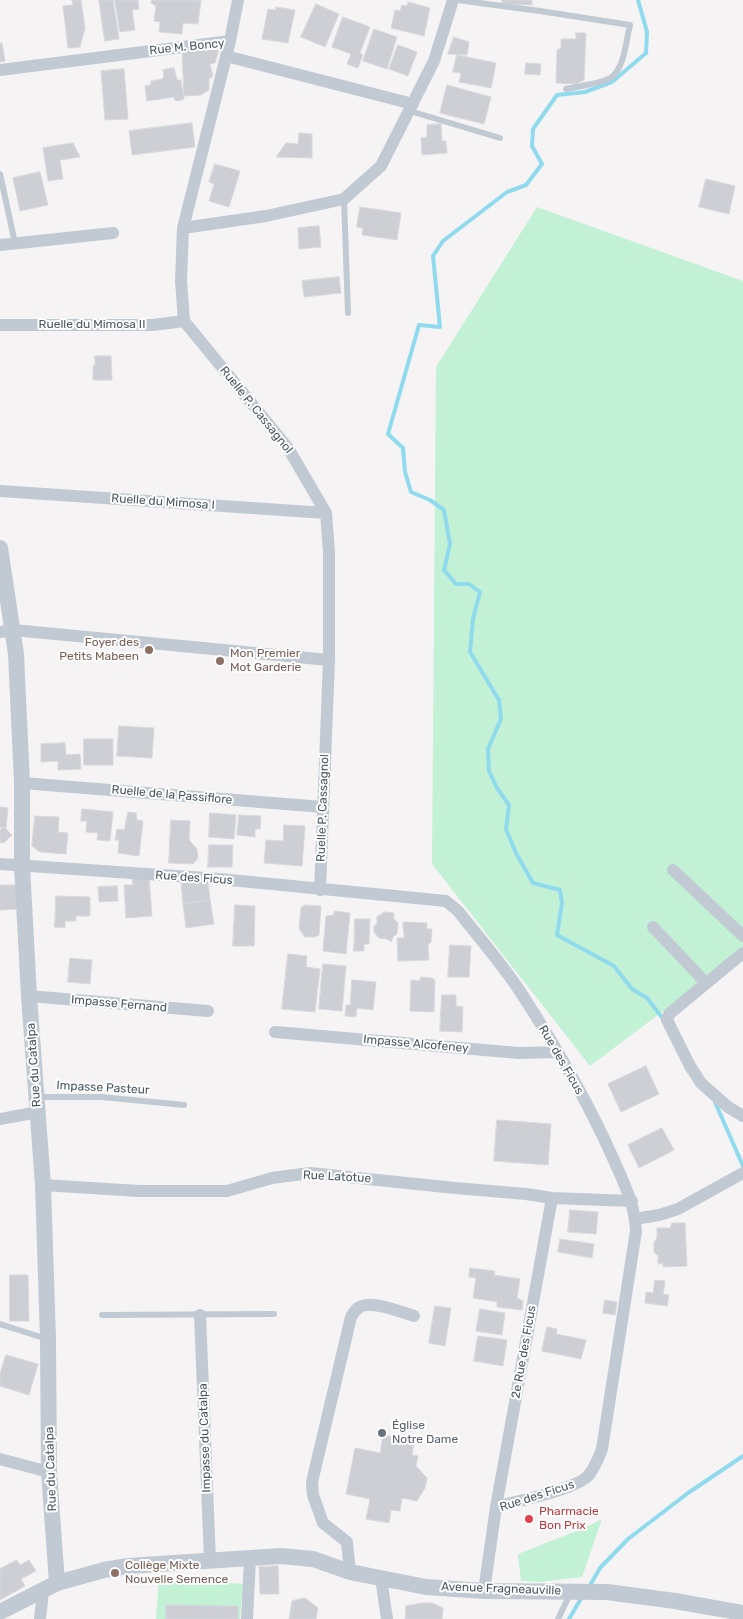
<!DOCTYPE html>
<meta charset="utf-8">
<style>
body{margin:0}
canvas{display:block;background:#f5f3f3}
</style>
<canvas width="743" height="1619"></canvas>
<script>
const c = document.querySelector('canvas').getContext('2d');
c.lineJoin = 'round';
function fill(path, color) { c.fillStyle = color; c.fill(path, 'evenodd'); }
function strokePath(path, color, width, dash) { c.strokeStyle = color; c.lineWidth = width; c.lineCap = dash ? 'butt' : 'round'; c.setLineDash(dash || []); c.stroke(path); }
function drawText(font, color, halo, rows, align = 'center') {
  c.font = font + ' Rubik,sans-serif'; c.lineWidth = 4; c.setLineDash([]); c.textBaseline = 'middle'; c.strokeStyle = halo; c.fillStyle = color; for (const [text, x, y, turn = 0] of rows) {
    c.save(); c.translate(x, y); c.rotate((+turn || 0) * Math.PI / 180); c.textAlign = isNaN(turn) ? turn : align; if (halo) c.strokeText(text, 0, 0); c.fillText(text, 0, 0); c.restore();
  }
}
fill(new Path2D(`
 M537,207L743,281V951L590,1066L432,864L436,367Z
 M602,1519L582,1577L539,1582L521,1581L518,1554L584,1528Z
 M159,1578L243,1584L240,1619H156Z`), '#c3f1d5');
strokePath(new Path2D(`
 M638,0L647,32L646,53L612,82L585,92L557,95L533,129L532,146L542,164L526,185L507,192L443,241L433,256L440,327L419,325L388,434L403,448L405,472L411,492L430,500L444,510L450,544L444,570L456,584H469L480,592L473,619L470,652L499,700L501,719L488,749L489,771L497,788L509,805L506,829L516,853L533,883L560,890L562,903L557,935L614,966L632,989L647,998L664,1020
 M715,1102L743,1166
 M589,1587L600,1568L628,1539L688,1493L743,1456
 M569,1619L582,1597`), '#90daee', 4);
const building = new Path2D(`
 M72,0H81L85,28L80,47L68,48L63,6L73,5Z
 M99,0H113L119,39L105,41Z
 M115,0H138L139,9L132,10L135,30L120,32Z
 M152,0H201L198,24L183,23L182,34L159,32L160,22L154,21L156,6L151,3Z
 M502,0H532V5L505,4L502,2Z
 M408,2L430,8L424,36L391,28L395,10L400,11L402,5L407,6Z
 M316,4L339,14L325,47L301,37Z
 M276,7L295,10L288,43L262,39L268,9L276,10Z
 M343,17L370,27L360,53L363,55L358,68L347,64L351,54L332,47Z
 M374,29L397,37L387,69L363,61Z
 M576,33H586L584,80L576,84L556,83L557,50L561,48V39H576Z
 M454,37L469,42L467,55L448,54Z
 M0,43H2L5,61L0,62Z
 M398,45L417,52L408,76L389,69Z
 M219,49L215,63L210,64L213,76L209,79V90L201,95L184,96L182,51Z
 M457,55L496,63L491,88L459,82L461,73L453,72Z
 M526,63L541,64L540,75L525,74Z
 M174,68L177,80H181L184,99L178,101L175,100L174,97L147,101L145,86L151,85V81L162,79L164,76L163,70Z
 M124,69L128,119L105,120L101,71Z
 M447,85L491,97L484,124L440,113Z
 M192,123L195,147L132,155L129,131Z
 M441,124L442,141H446L447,153L422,155L421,138L427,137V125Z
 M299,133L312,134V158L276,157L286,143L298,144Z
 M73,143L80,157L60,160L63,179L48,181L43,148Z
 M215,164L240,171L229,207L209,201L214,184L209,182Z
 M40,172L48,205L20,211L13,178Z
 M706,179L735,186L729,214L699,207Z
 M360,207L401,213L397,240L362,235L363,228L357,227Z
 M319,226L321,247L299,249L298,228Z
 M339,277L341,293L304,297L302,281Z
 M95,356H111L112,380H93V366L95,365Z
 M119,726L154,728L152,758L117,756Z
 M84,739H113V765H84Z
 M65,743L66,755L80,754L81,769L58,770V761L41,762V744Z
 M0,807L8,808L6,828L0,827Z
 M82,809L113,812L110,841L97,840L98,833L86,832L87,821H81Z
 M128,812L136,813L137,820L143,821L139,856L118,853L119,840H115L117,829L124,830Z
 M210,813L236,815L234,839L209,837Z
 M239,815L261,816L260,829H255V837L237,835Z
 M35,816L59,817L58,832L68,833L66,854L40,852L32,846Z
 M171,820L190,821L189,840L197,849L198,858L193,864L169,863Z
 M284,825L305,826L302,866L264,863L266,840L283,841Z
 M4,827L12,835L5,842L0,843V830Z
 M209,845H233L232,867H208Z
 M149,878L152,916L126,918L124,885H133L132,879Z
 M208,880L210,900L183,904L181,882Z
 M0,885H17L18,909L0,910Z
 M117,886L118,901L99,902L98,887Z
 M56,896L90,897V916H76V921H65V928L55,927Z
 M210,900L214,924L186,928L183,904Z
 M235,905L255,906L254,946H233Z
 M305,905L321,906L319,935L314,937H305L299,929L301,908Z
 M335,911L350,913L346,954L323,951L326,916L333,915Z
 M385,912L394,913V919L398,923L397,934L393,937L391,942L387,939L379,938L374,932V926L377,924V917Z
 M355,919H370L369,944H364V951H354Z
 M403,922L427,923V929H432L431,942L428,945L429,960L398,961L397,938H404Z
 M450,945L471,946L469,977H448Z
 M288,954L307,956L306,967L320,969L315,1012L282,1009Z
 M70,958L92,960L90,984L68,982Z
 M323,964L346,966L342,1011L319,1009Z
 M421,977L431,978L435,980L434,1012L410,1011L411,980L419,981Z
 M352,980L376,982L373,1010L357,1008L356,1017L345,1016L346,1005H350Z
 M442,995H456V1006L463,1007L462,1032L440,1031Z
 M646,1066L659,1094L621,1112L608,1084Z
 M497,1120L551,1124L548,1165L494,1161Z
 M662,1128L674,1150L639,1168L628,1145Z
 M570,1210L598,1212L596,1234L568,1232Z
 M672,1223H685L687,1266L663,1267V1263L658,1264V1256L654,1252V1242L657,1238V1228H670Z
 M560,1239L594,1244L592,1258L558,1252Z
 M470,1268L495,1271L494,1275L520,1279L517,1298L523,1301L522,1310L497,1307V1302L473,1298L476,1278L469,1277Z
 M10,1275H28L29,1321H10Z
 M655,1280L665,1281L663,1294L669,1295L667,1306L645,1303L646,1292L653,1293Z
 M605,1300L617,1302L615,1315L603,1313Z
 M435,1306L451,1308L445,1346L429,1343Z
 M480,1309L505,1313L502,1335L476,1331Z
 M547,1327L557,1329L556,1334L586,1340L581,1359L542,1351Z
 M478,1336L507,1340L503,1366L474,1361Z
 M6,1355L38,1364L29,1395L0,1386V1374Z
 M383,1435L414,1441L412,1455L418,1456L416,1466L427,1478L425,1488L417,1501L402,1498L400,1511L391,1510L389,1523L366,1519L370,1499L346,1494L355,1448L380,1453Z
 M17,1560L20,1565L29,1560L36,1571L21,1579L25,1586L0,1600V1569Z
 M278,1566L279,1594H260L259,1567Z
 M305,1598L318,1608L316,1619H289L292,1601Z
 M423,1603H432L443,1608L442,1619H405L406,1606Z
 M166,1605L238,1606V1619H166Z`);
fill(building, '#cdcfd5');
strokePath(building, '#d7d9de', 1);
strokePath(new Path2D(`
 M457,0L540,11L630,25C626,40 625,66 612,77C602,84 578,86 566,89
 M410,111L500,138
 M0,174L15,243
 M344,199L348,313
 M37,1097H102L184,1105
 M102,1315L274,1314
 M0,1324L47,1339
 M558,1619L571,1592`), '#c1cad2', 6);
strokePath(new Path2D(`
 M238,0L230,41L183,228L181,281L184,321L288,448L326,513L329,552V660L320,890
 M0,70L230,41L226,56L413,104
 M183,228L266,216L344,199L354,190L381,166L434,61L453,0
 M0,245L113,233
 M0,325H153L184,321
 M0,491L326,513
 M0,632L13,630L329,660
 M22,783L323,807
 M0,864L220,879L446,901L458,911C480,939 504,966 523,996C556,1047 587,1100 612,1156C623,1181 635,1204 636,1231L602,1449C598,1459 595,1468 588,1476C574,1490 517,1501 496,1507
 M673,870L743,936
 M653,927L706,983
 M743,953L669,1014L667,1020L690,1066L701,1083L728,1107L743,1116
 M29,996L208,1011
 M275,1032L519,1053L557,1052
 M0,1119L38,1112
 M43,1185L139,1191H227L272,1178L310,1173L455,1188L526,1194L552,1198L632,1201
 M635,1219L659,1215L678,1209L743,1173
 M200,1315L210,1560
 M0,1459L49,1472
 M350,1572L347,1542L323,1523L313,1495L312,1482L351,1317C354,1312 356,1308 362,1306C374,1301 401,1312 414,1316
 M381,1578L387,1619
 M484,1591L496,1507L552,1198
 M40,1619L43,1591
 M247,1619L250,1559`), '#c1cad2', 12);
strokePath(new Path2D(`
 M0,548L16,654L22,783V866L29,996L43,1185L48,1339L49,1472L57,1583
 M0,1612L57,1583L104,1570L128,1566L281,1556L313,1559L350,1572L426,1587L484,1591L607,1592L675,1601L743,1613`), '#c1cad2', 16);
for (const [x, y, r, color] of [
 [149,650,5,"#8d6e63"],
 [220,661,5,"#8d6e63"],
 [382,1433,5,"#6b7280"],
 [529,1519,5,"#e0444e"],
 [115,1573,5,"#8d6e63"]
]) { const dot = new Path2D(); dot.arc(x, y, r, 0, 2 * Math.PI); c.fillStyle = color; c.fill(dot); strokePath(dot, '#fff', 2); }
drawText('12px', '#4a5661', '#fff', [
 ["Rue M. Boncy",187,47,-6],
 ["Ruelle du Mimosa II",92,325],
 ["Ruelle P. Cassagnol",256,410,51],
 ["Ruelle du Mimosa I",163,502,4],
 ["Ruelle de la Passiflore",172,795,5],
 ["Ruelle P. Cassagnol",323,808,-88],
 ["Rue des Ficus",194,878,4],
 ["Impasse Fernand",119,1004,5],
 ["Impasse Alcofeney",416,1044,5],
 ["Rue des Ficus",561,1060,60],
 ["Rue du Catalpa",34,1065,-94],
 ["Impasse Pasteur",103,1088,3],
 ["Rue Latotue",337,1177,3],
 ["2e Rue des Ficus",524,1352,-80],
 ["Impasse du Catalpa",205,1438,-92],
 ["Rue du Catalpa",51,1469,-92],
 ["Rue des Ficus",537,1496,-18],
 ["Avenue Fragneauville",501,1589,2]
]);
drawText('12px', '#785e54', '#fff', [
 ["Foyer des",139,643,"right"],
 ["Petits Mabeen",139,657,"right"],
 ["Mon Premier",230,654],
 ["Mot Garderie",230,668],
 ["Collège Mixte",125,1566],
 ["Nouvelle Semence",125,1580]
], 'left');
drawText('12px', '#5b616d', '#fff', [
 ["Église",392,1426],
 ["Notre Dame",392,1440]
], 'left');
drawText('12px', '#be3a42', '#fff', [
 ["Pharmacie",539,1512],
 ["Bon Prix",539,1526]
], 'left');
</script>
